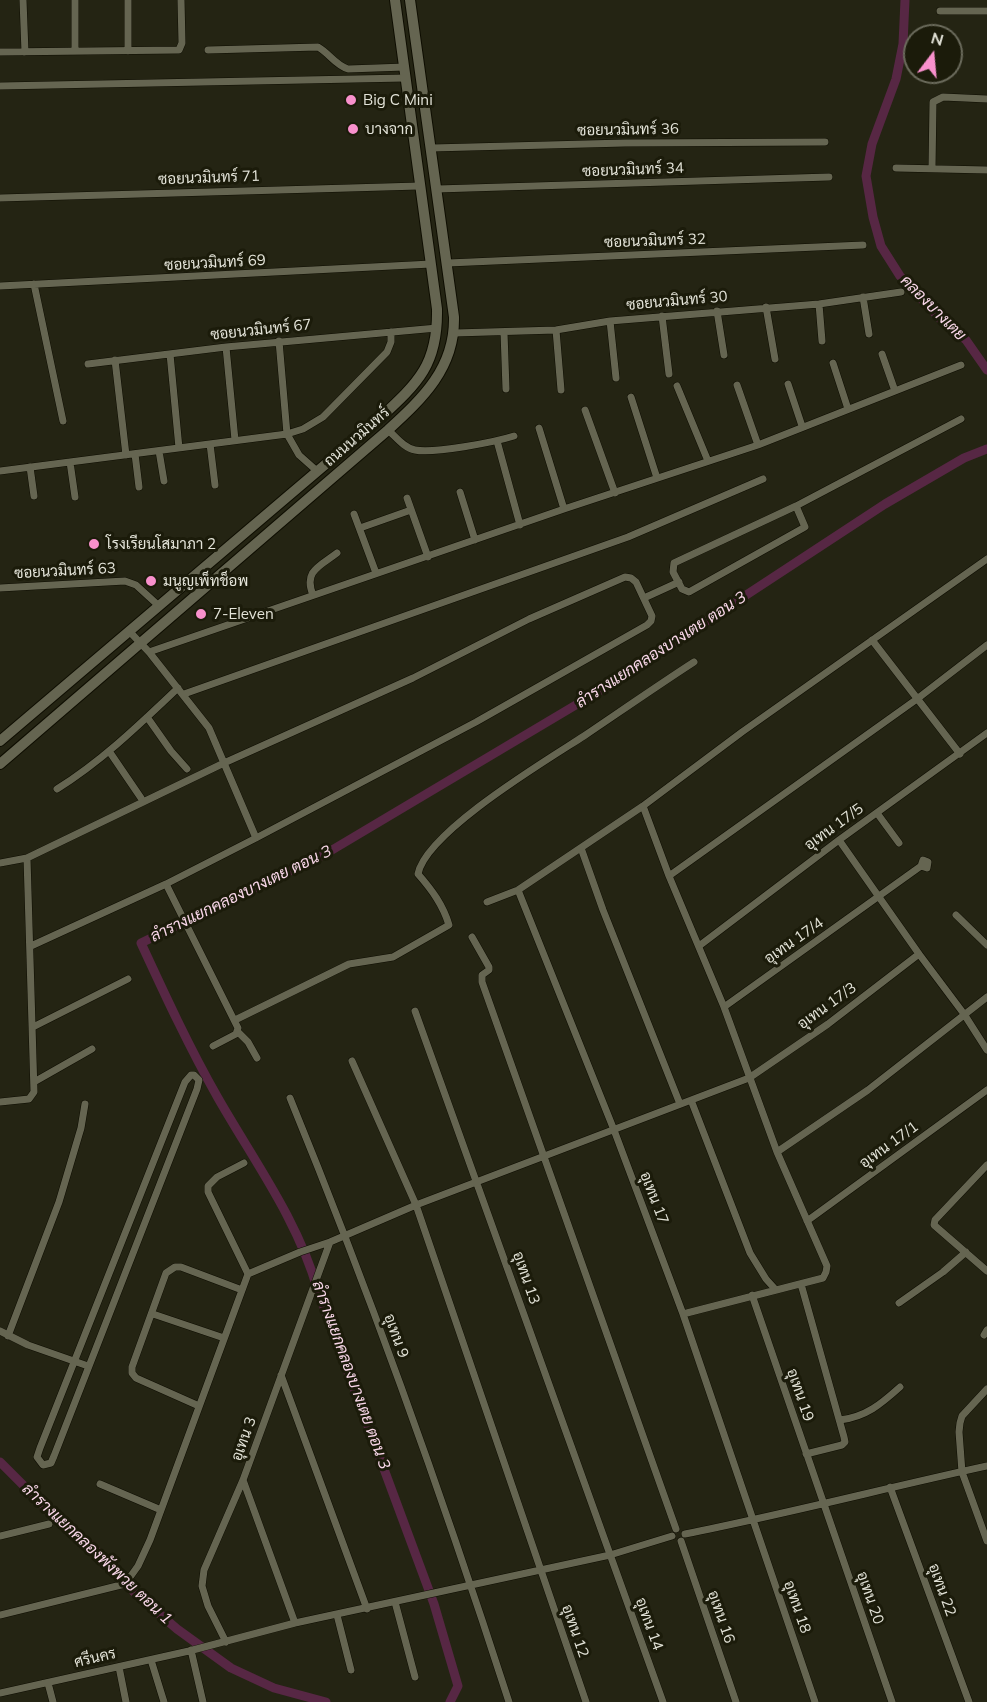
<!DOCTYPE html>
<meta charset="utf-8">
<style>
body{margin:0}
#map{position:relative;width:987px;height:1702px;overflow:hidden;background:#242413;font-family:Mulish,sans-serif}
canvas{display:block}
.north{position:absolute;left:903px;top:24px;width:60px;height:60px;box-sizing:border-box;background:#1b1b0a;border:2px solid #6b6b5c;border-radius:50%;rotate:16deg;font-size:16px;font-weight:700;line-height:24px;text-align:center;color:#e3e3d8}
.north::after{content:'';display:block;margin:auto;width:21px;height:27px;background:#f890cc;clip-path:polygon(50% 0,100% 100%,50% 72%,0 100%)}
</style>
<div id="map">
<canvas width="987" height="1702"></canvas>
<div class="north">N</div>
</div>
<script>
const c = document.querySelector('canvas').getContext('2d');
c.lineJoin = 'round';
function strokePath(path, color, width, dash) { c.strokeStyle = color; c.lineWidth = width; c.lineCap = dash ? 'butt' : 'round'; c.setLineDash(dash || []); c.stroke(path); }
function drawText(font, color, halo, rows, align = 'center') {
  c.font = font + ' Mulish,Sarabun,sans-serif'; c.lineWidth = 6; c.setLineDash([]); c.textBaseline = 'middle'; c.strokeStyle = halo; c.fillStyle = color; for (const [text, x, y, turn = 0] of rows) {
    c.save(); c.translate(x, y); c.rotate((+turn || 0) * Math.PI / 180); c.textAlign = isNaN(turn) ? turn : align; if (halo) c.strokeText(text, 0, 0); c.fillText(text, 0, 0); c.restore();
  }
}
strokePath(new Path2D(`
 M905,0L903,44L896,79L872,144L866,176L873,217L881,246L900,276L946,325L966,340L987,370
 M0,1462L55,1517L89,1544L109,1563L125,1584L177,1629L231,1668L274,1688L326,1702
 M450,1702L458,1686L434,1604L318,1291C298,1220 254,1161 218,1098C189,1047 165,995 141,943L327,853L606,687L885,504L964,458L987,449`), '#572744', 9);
const street = new Path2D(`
 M23,0L25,52
 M75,0V51
 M128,0V51
 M940,11H987
 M208,50L318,47C329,53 335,65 348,69L405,67
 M0,52L179,50L182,43L181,0
 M0,86L406,78
 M432,148L625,143L825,142
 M896,168L987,170
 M932,168L933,102L943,97L987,99
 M437,189L829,177
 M0,198L419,186
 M448,263L863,245
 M34,284L63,421
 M0,286L431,264
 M863,297L869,334
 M819,304L822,341
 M766,307L775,359
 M717,311L724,355
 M662,316L669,374
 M610,321L616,378
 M556,330L561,390
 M504,332L506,389
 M455,333L556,330L610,321L819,304L901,292
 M279,341L287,434L299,455L317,471
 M226,347L235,440
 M170,354L179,448
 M882,354L895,391
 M115,360L126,455
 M833,363L848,409
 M88,364L226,347L437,328
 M788,384L802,426
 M737,385L758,445
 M677,386L708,461
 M631,397L657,478
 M585,410L615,493
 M539,428L564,509
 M388,430C396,437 404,448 415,450C433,454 495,442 514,436
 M497,441L520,525
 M210,444L215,485
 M159,451L164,481
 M135,454L139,487
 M70,462L75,497
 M30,467L34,496
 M0,471L287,434L303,429L323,417L387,352L391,342V332
 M460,492L475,540
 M407,498L428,557
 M796,506L805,527L689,592L682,589L673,572L674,563L796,506L961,419
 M354,514L376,573
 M360,528L411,510
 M0,588L125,581L136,585L159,606
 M313,595C303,571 320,566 337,553
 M644,598L679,582
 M129,631L149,652L209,728L256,838
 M872,640L960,754
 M149,652L564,509L758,445L961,365
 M184,694L628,537L763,479
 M147,717L171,751L187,769
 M109,751L141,798
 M57,789C102,761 140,724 178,688
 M643,806L669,876L724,1007L777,1152L827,1266L826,1272L823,1278L683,1314
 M877,813L899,843
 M839,840L919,954L964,1014L987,1050
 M581,848L603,910L680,1104
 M0,863L27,858L224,763L413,678L529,619L625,577L631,578L636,582L652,616L651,621L647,625L476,722L256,838L166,884L31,946
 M669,876L917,699L987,645
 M166,884L238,1028L236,1034L213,1046
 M518,890L614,1130L683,1314L815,1702
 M487,902L518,890L643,806L742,732L987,559
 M956,915L987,945
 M472,937L489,967V970L482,975V982L676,1529
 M699,946L839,840L987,733
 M724,1007L921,866L923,860L928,862L927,868L921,866
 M415,1011L663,1702
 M235,1020L349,964L393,957L449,925C443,905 432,890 418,874C426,832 547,760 584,736C621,711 657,686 694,662
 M33,1027L128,979
 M238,1032L248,1042L257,1058
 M352,1061L416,1205L586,1702
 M191,1075H194L199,1080L197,1089L54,1456L51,1463L43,1465L37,1457L40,1448L185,1082Z
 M34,1082L92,1049
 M290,1098C371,1296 443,1498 509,1702
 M691,1100L750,1253L766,1279L775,1289
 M0,1102L29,1099L34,1092L27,858
 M777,1152L868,1090L987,997
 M987,1165L935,1220L934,1225L987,1271
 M807,1221L987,1090
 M248,1274L300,1252L330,1242L416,1205L749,1078L828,1024L919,954
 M801,1284L844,1437L845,1442L842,1445L806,1454
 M752,1295L892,1702
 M899,1303L943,1272L966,1252
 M153,1314L224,1338
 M0,1331L28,1345L88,1366
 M984,1335L987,1330
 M8,1336L59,1202L81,1128L85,1104
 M281,1375L367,1609
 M987,1389L962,1416L960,1423L959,1432L962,1472L987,1541
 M199,1406L136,1378L132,1373V1367L166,1273L175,1267H181L242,1290
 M840,1420C866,1417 881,1404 900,1387
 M243,1480L295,1623
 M100,1484L161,1510
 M890,1487L969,1702
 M685,1534C786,1514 886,1488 987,1466
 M0,1536L49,1524
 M681,1541L736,1702
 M395,1602L415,1677
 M0,1615L125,1584L138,1566L150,1540L248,1274L208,1192V1186L217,1177L244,1163
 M337,1615L351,1670
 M226,1642L208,1606L202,1586L204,1570L243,1480L330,1242
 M191,1650L203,1702
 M151,1660L164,1702
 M119,1667L126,1702
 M48,1683L53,1702
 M0,1693L189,1651L295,1623L610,1555L672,1536`);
const secondary = new Path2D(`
 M0,741L380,418C419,382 438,364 437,309L395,0
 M0,764L388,430C423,398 455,368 454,317L410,0`);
strokePath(street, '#0e0d01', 8);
strokePath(secondary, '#0e0d01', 12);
strokePath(street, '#656551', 7);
strokePath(secondary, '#656551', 10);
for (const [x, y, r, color] of [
 [351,100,6,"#f890cc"],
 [353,129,6,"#f890cc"],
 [94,544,6,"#f890cc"],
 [151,581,6,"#f890cc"],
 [201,614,6,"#f890cc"]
]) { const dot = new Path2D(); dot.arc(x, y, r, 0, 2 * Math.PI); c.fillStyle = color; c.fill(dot); strokePath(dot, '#1b1b0a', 2); }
drawText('15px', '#e3e3d8', '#1b1b0a', [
 ["Big C Mini",363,100],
 ["บางจาก",365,129],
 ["โรงเรียนโสมาภา 2",106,544],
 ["มนูญเพ็ทช็อพ",163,581],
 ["7-Eleven",213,614]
], 'left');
drawText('15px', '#e3e3d8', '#1b1b0a', [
 ["ซอยนวมินทร์ 36",628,130,-1],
 ["ซอยนวมินทร์ 34",633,170,-2],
 ["ซอยนวมินทร์ 71",209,178,-2],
 ["ซอยนวมินทร์ 32",655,241,-2],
 ["ซอยนวมินทร์ 69",215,263,-3],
 ["ซอยนวมินทร์ 30",677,301,-5],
 ["ซอยนวมินทร์ 67",261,330,-6],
 ["ถนนนวมินทร์",357,437,-41],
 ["ซอยนวมินทร์ 63",65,571,-3],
 ["อุเทน 17/5",834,827,-36],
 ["อุเทน 17/4",794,941,-35],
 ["อุเทน 17/3",827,1006,-36],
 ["อุเทน 17/1",889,1145,-36],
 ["อุเทน 17",654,1198,69],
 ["อุเทน 13",526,1278,71],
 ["อุเทน 9",396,1336,70],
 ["อุเทน 19",800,1395,71],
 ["อุเทน 3",244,1439,-70],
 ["อุเทน 22",942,1590,70],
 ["อุเทน 20",870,1598,71],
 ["อุเทน 18",797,1607,71],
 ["อุเทน 16",721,1617,71],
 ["อุเทน 14",649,1624,70],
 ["อุเทน 12",575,1631,71],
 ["ศรีนคร",95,1658,-13]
]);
drawText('italic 16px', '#f9d7e9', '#1b1b0a', [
 ["คลองบางเตย",933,308,45],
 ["ลำรางแยกคลองบางเตย ตอน 3",661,650,-33],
 ["ลำรางแยกคลองบางเตย ตอน 3",241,894,-26],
 ["ลำรางแยกคลองบางเตย ตอน 3",351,1375,70],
 ["ลำรางแยกคลองพังพวย ตอน 1",97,1554,43]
]);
</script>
